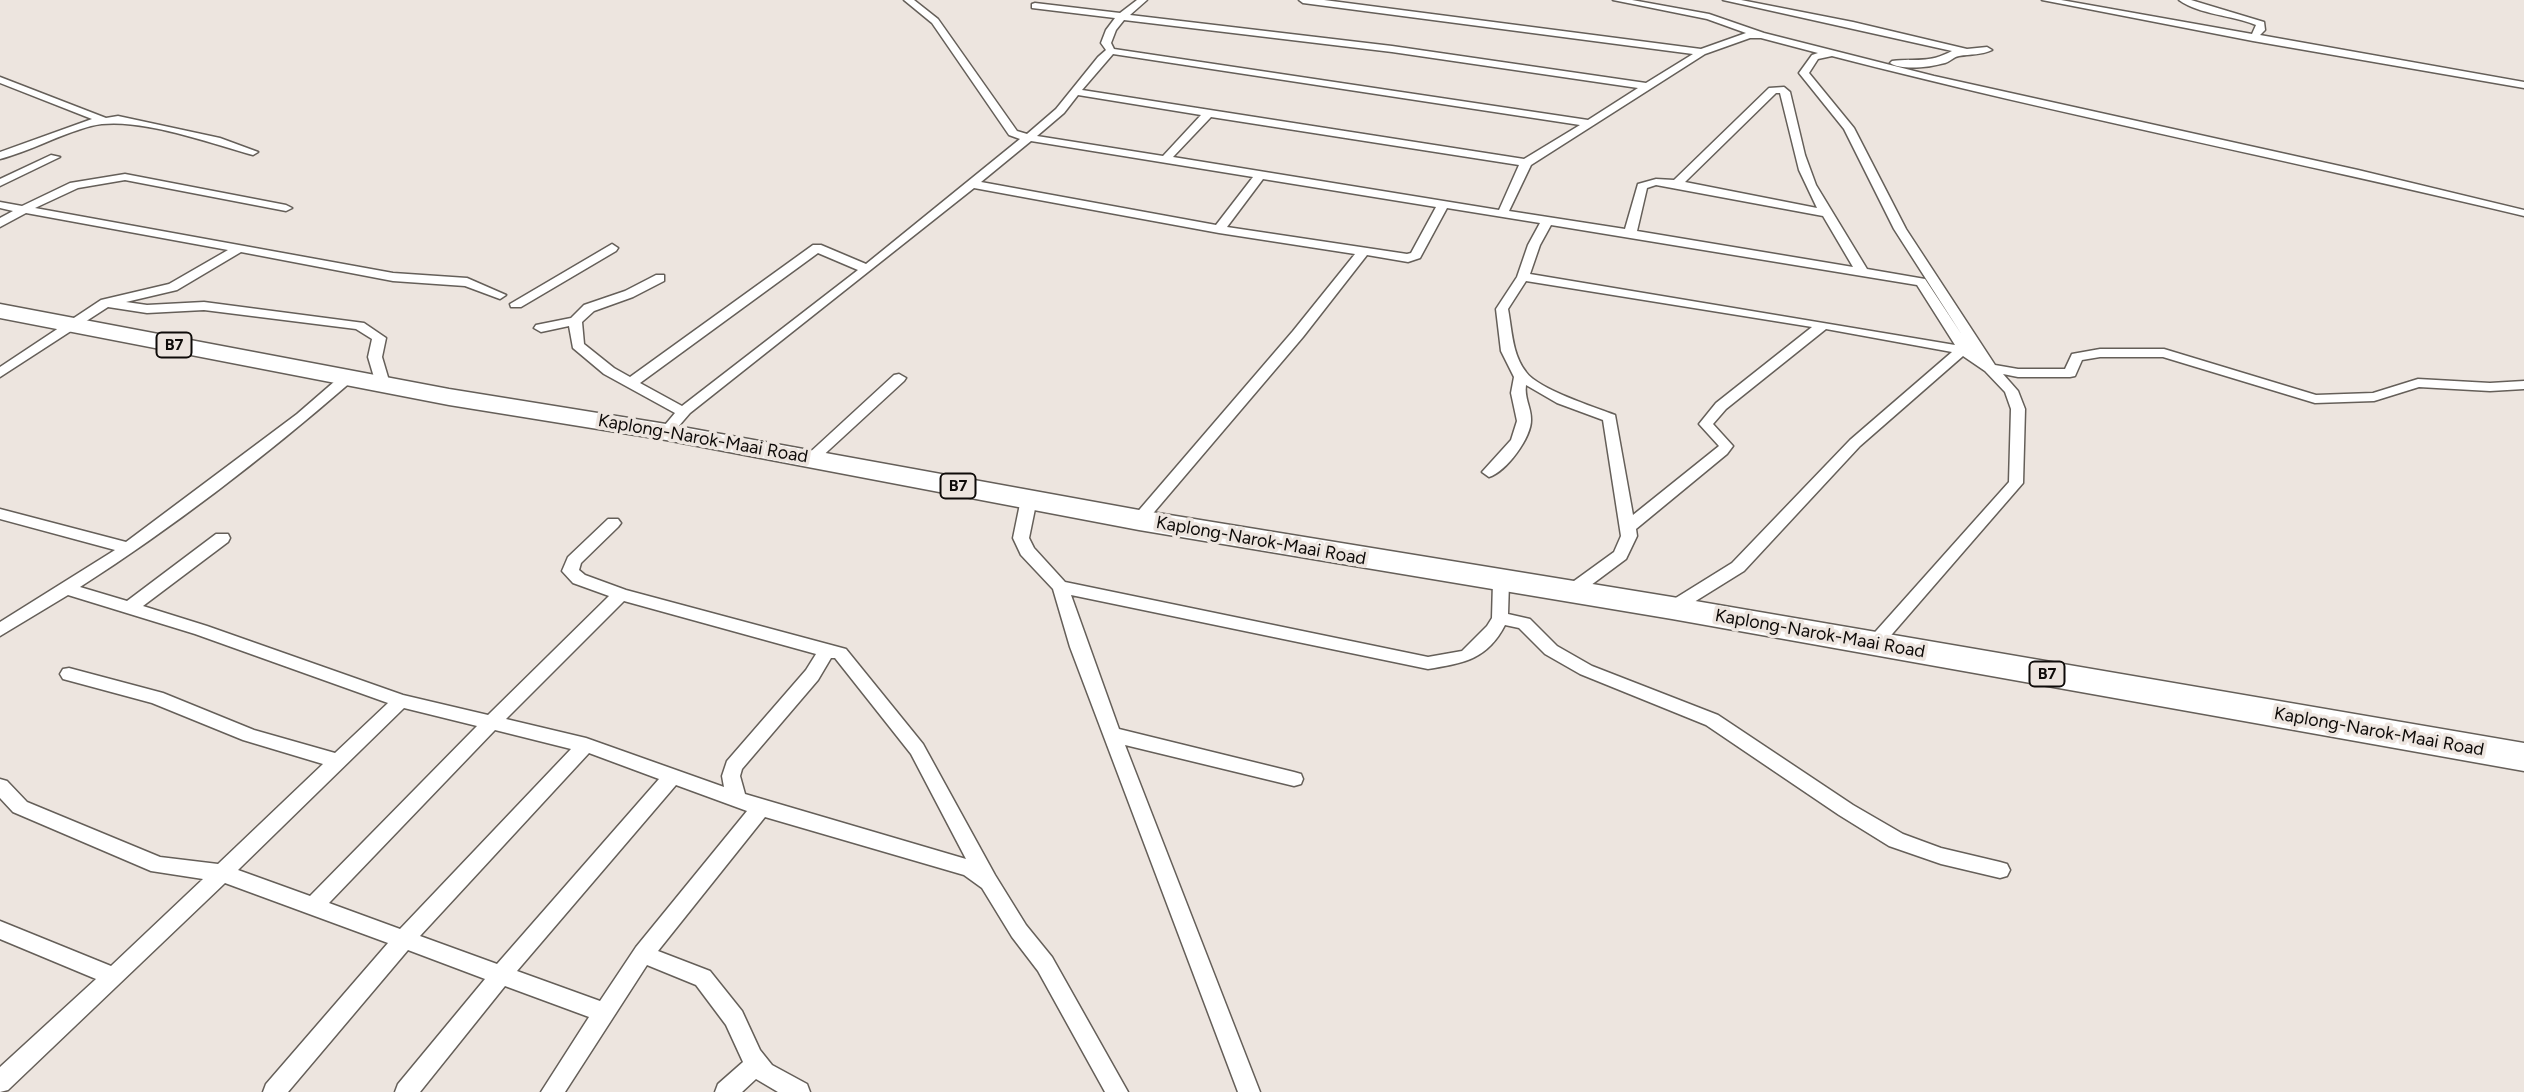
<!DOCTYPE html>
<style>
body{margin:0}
canvas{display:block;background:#ede5df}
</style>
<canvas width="2524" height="1092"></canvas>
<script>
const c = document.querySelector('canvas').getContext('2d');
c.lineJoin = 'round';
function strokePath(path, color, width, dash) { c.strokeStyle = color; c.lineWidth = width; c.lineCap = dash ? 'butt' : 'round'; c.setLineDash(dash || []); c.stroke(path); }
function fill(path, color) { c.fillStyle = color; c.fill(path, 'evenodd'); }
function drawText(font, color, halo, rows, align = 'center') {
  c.font = font + ' Figtree,sans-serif'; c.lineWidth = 7; c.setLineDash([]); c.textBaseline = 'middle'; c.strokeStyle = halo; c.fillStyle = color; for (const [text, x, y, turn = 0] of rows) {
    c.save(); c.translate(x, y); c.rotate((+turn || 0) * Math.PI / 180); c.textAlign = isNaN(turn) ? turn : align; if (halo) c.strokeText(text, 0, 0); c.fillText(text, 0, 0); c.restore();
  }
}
const street = new Path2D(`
 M904,0H914L938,19L1017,131L1027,134L1056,109L1098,57L1106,50L1101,43L1106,30L1115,18L1032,8V4L1035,3L1120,13L1137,0H1147L1130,15L1392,46L1646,83L1693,54L1303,3L1299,0H1324L1701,49L1746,33L1707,19L1613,0H1632L1709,14L1764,33L1934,76L2358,170L2524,210V216C2294,161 2061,115 1832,56L1818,59L1809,73L1854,128L1906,229L1995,365L2018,369H2065L2072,354L2100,349H2164L2316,395L2373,393L2418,379L2490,383L2524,381V389L2490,391L2419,387L2374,401L2315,403L2163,357H2100L2082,360L2075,376L2070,377H2018L2003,374L2018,391L2025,409L2023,483L1880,648H1868L1866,644L1868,640L2009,482L2011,409L2005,392L1985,371L1963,356L1860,446L1744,571L1678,612H1666L1664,608L1666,604L1732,563L1850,440L1952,352L1826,329L1726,409L1713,424L1733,446L1727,454L1636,529L1637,536L1626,559L1575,597H1563L1561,593L1563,589L1614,552L1621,536L1603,420L1557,403L1526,385C1524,398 1531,407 1531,419C1532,437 1506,472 1489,477L1482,472L1511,440L1517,421L1511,393L1514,377L1501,351L1496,309L1517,277L1528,245L1540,223L1447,208L1420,258L1408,262L1367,255L1303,337L1144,524L1139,525L1131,520L1134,516L1293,331L1355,254L1219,233L974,188L690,413L671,435H661L659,432L675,413L604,374L573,348L569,326L541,332L534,328L536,325L571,318L584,305L625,291L656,275H664V281L633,297L594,311L582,322L584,344L614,368L630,377L813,245H821L866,264L1020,139L1009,135L932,23ZM1124,20L1392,52L1638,88L1588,120L1114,49L1111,43L1116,30ZM1750,38H1761L1818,53L1812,55L1799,73L1844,129L1894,229L1962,335L1925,279L1867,269L1816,185L1805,155L1790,92L1784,87L1769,88L1674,180L1656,179L1638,184L1625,229L1509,211L1531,165L1705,54ZM1113,54L1580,125L1524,159L1082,90ZM1776,93H1780L1799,170L1817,208L1685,182ZM1078,95L1201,115L1163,156L1037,136L1064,113ZM1211,117L1519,165L1499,210L1173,157ZM1031,141L1253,177L1216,225L981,182ZM1263,179L1436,207L1411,253L1407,254L1227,227ZM1656,185L1823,216L1853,267L1637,231L1647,188ZM1551,225L1917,285L1955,345L1530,274L1540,245ZM818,253L858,270L682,406L640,383ZM1526,281L1812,327L1716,403L1699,424L1719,446L1633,515L1615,415C1594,407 1538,389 1526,372C1512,354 1512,330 1508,309Z
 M1723,0H1741L1853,22L1967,49L1987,47L1992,50C1983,55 1970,54 1959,56C1953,57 1951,61 1945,63C1930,67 1903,71 1890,63L1892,61C1917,58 1927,64 1952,51Z
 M2042,0H2061L2252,34L2256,25C2232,15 2200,15 2179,0H2191L2264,22L2265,30L2260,35L2524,82V88L2253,41Z
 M0,77L106,118L118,116L220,138L258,152L253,155C209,143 134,115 91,126C60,134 31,151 0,159V152L92,119L0,83Z
 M51,155L60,157L0,186V179Z
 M125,174L286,205L292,208L286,211L125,180L78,188L35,208L393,273L467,278L506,295L500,299L465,286L393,281L241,252L177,290L126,302L147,305L204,302L364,323L386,338L382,357L390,384L388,387H378L376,384L368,357L372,339L356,329L204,310L147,313L108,307L0,377V367L101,300L169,284L228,250L26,213L0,227V218L13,211L0,208V202L22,206L70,183Z
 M612,244L618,248L616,251L521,307H511L510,304Z
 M347,374L354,378L352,381C267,455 175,526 80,587L127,601L216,534H228L230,538L228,542L143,606L207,626L403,695L488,715L609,596L573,583L562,571L568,557L608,519H618L621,523L618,527L581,563L579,570L585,575L626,590L846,649L923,744L995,875L1026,925L1052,957L1128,1092H1105L1038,971L1012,937L982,888L964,875L765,817L658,951L710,971L742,1011L760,1050L772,1065L807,1084L810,1092H778L756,1079L742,1092H715L718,1084L743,1062L726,1025L696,985L647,965L565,1092H541L589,1017L505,986L420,1092H395L398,1084L485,979L408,950L288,1092H263L266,1084L388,943L225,883L8,1090L0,1092V1067L96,979L0,939V921L111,966L203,879L151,871L13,812L0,798V779L7,781L27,802L160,857L218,864L323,764L243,740L152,703L63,679L60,674L63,669L69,668L163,693L254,730L335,753L388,703L195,634L68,595L0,636V622L115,550L0,519V509L126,542L297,414L342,375ZM624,601L816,654L806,670L727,761L722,776L724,787L586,738L506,719ZM831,658H835L911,754L966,859L745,794L740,776L742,769L818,680ZM404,708L477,726L310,896L238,870ZM495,730L571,749L400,929L329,903ZM589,753L659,779L497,964L420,936ZM676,785L747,811L636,947L600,1001L517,971Z
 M899,374L906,378L904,381L817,461H807L805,458L807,455L894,375Z
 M1029,494L1037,499L1029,538L1034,548L1065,582L1428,657L1462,651L1487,626L1492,618L1493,582L1501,576L1507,578L1509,582L1508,614L1530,619L1557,646L1592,666L1718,715L1853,805L1903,834L1941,848L2000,862L2007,864L2010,870L2007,876L2000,878L1941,864L1889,846L1839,815L1706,725L1580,674L1545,654L1519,628L1505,625C1487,660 1463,663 1428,669L1071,595L1119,729L1294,772L1301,774L1303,779L1301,784L1294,786L1125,745L1260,1092H1238L1070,647L1053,589L1021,555L1013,538L1021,499Z`);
const highway = new Path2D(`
 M0,304L449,389L666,424L1139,510L1672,597L2524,743V771L1672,619L1139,530L666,440L449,405L0,318Z`);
strokePath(street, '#655f59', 3);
strokePath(highway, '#655f59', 3);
fill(street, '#fff');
fill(highway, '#fff');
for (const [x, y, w] of [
 [174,345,35],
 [958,486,35],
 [2047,674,35]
]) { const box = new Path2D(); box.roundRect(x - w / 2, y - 12.5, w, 25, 5); c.fillStyle = '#ede5df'; c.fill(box); strokePath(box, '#0e0b09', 2); }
drawText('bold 16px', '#0e0b09', null, [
 ["B7",174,345],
 ["B7",958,486],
 ["B7",2047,674]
]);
drawText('18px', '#0e0b09', '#ede5df', [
 ["Kaplong-Narok-Maai Road",703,439,10],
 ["Kaplong-Narok-Maai Road",1261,541,10],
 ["Kaplong-Narok-Maai Road",1820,634,10],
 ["Kaplong-Narok-Maai Road",2379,732,10]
]);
</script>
